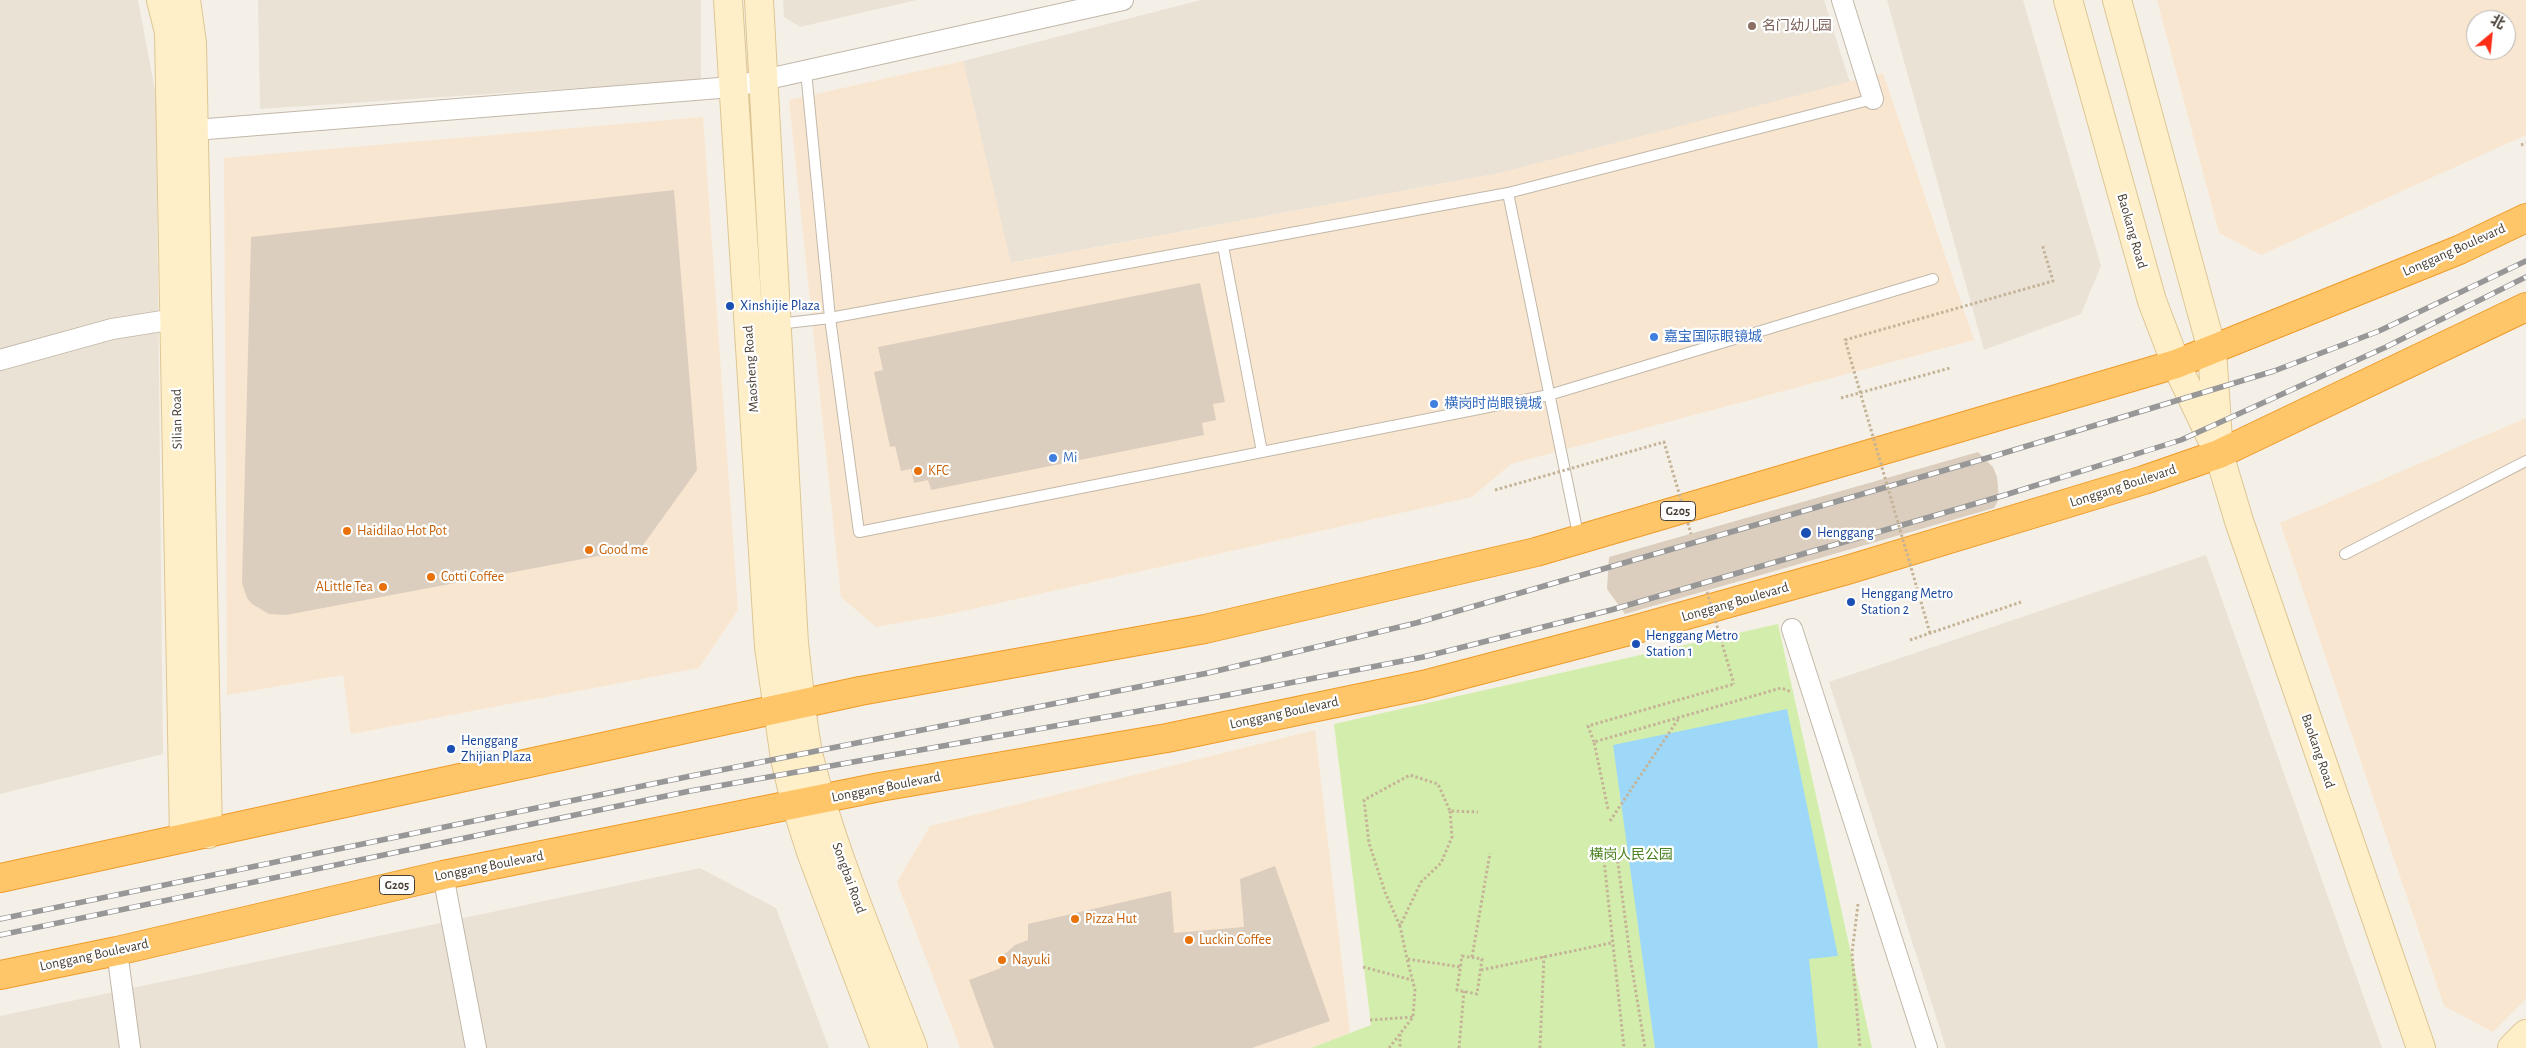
<!DOCTYPE html>
<meta charset="utf-8">
<style>
body{margin:0}
#map{position:relative;width:2526px;height:1048px;overflow:hidden;background:#f5f0e7;font-family:"Alegreya Sans","Noto Sans SC",sans-serif}
canvas{display:block}
.north{position:absolute;left:2466px;top:10px;width:50px;height:50px;box-sizing:border-box;background:#fff;border:1px solid #b6b3ae;border-radius:50%;rotate:28deg;font-size:14px;font-weight:700;line-height:20px;text-align:center;color:#494035}
.north::after{content:'';display:block;margin:auto;width:18px;height:22px;background:#ff2c15;clip-path:polygon(50% 0,100% 100%,50% 72%,0 100%)}
</style>
<div id="map">
<canvas width="2526" height="1048"></canvas>
<div class="north">北</div>
</div>
<script>
const c = document.querySelector('canvas').getContext('2d');
c.lineJoin = 'round';
function fill(path, color) { c.fillStyle = color; c.fill(path, 'evenodd'); }
function strokePath(path, color, width, dash) { c.strokeStyle = color; c.lineWidth = width; c.lineCap = dash ? 'butt' : 'round'; c.setLineDash(dash || []); c.stroke(path); }
function drawText(font, color, halo, rows, align = 'center') {
  c.font = font + ' "Alegreya Sans","Noto Sans SC",sans-serif'; c.lineWidth = 4.5; c.setLineDash([]); c.textBaseline = 'middle'; c.strokeStyle = halo; c.fillStyle = color; for (const [text, x, y, turn = 0] of rows) {
    c.save(); c.translate(x, y); c.rotate((+turn || 0) * Math.PI / 180); c.textAlign = isNaN(turn) ? turn : align; if (halo) c.strokeText(text, 0, 0); c.fillText(text, 0, 0); c.restore();
  }
}
fill(new Path2D(`
 M0,0H138L156,96L163,754L0,794Z
 M258,0H701V80L260,109Z
 M783,0H917L800,27L784,17Z
 M1201,0H1824L1850,83L1500,173L1010,263L963,61Z
 M1887,0H2023L2101,266L2081,314L1984,350Z
 M2206,555L2382,1048H1946L1829,682Z
 M700,868L776,908L829,1048H0V1016Z`), '#eae2d5');
fill(new Path2D(`
 M2157,0H2526V135L2261,255L2219,233ZM2476,20H2506V50H2476Z
 M963,61L1011,263L1500,173L1883,73L1974,340L1511,464L1472,497L950,614L876,627L841,597L789,100Z
 M703,117L738,610L699,668L351,734L343,675L227,695L224,158Z
 M2526,418V999L2493,1032L2444,1006L2280,523Z
 M1315,730L1350,1033L1311,1048H960L897,882L930,826Z`), '#f9e6d1');
fill(new Path2D(`
 M1778,624L1872,1048H1311L1371,1025L1334,724Z`), '#d3eeac');
fill(new Path2D(`
 M1787,709L1838,956L1809,959L1818,1048H1655L1613,745Z`), '#9ed8f8');
fill(new Path2D(`
 M674,190L697,470L641,548L286,615L269,614L252,604L247,598L242,583L251,237Z
 M1200,283L1225,402L1213,404L1216,420L1202,423L1204,435L931,490L928,480L914,483L911,469L901,471L895,446L890,447L874,372L883,370L878,347Z
 M1978,452L1993,467L1997,477L1999,499L1994,508L1625,614L1607,589L1609,557Z
 M1275,866L1330,1021L1252,1048H994L969,980L1001,968L998,960L1015,945L1028,940V924L1171,891L1174,933L1244,927L1240,879Z`), '#dbcebe');
const lane = new Path2D(`
 M806,71L830,318L859,532L1549,395L1933,279
 M1508,193L1579,539
 M1223,246L1262,452
 M778,324L830,318L1508,193L1873,99
 M2345,554L2526,461`);
const street = new Path2D(`
 M1842,0L1873,99
 M195,130L732,87L1123,0
 M0,360L112,329L175,319
 M1792,629L1927,1048
 M443,875L476,1048
 M117,951L130,1048`);
const secondary = new Path2D(`
 M161,0L169,32L184,838
 M186,0L192,43L208,834
 M728,0L769,647L785,759L796,805L811,852L885,1048
 M759,0L794,644C799,682 801,721 809,757C833,854 877,954 913,1048
 M2068,0L2152,301L2176,364L2219,454L2239,521L2421,1048
 M2117,0L2212,350L2218,440
 M2512,1048L2526,1034`);
const highway = new Path2D(`
 M0,878L860,691L1205,629L1536,552L2176,364L2459,250L2526,218
 M0,975L117,951L443,875L880,787L1167,738L1423,685L1633,630L1847,570L2144,480L2219,454L2526,307`);
strokePath(lane, '#c2b8a9', 12);
strokePath(street, '#c2b8a9', 22);
strokePath(secondary, '#ddc694', 30);
strokePath(highway, '#ee9b29', 30);
strokePath(new Path2D(`
 M2521,145L2526,143
 M1841,398L1950,368
 M1910,640L2021,602
 M1594,742L1588,726L1734,684
 M1608,809L1594,742L1781,688L1792,692
 M1450,811L1452,837L1441,863L1421,882L1400,926L1407,959L1461,967
 M1610,821L1679,718
 M1617,856L1630,956L1645,1048
 M1604,860L1624,1048
 M1858,904L1852,953L1860,1048
 M1400,926L1385,892L1369,843L1364,800L1410,775L1438,784L1450,811L1478,812
 M1462,956L1482,959L1477,994L1457,990Z
 M1472,957L1490,853
 M1363,967L1412,980
 M1481,970L1611,943
 M1370,1020L1413,1017
 M1400,1034V1048
 M1389,1048L1413,1017L1415,990L1407,959
 M1459,1048L1464,991
 M1540,1048L1544,956`), '#c5b398', 3, [2.5, 2.5]);
strokePath(lane, '#fff', 10);
strokePath(street, '#fff', 20);
strokePath(secondary, '#ffefc8', 28);
strokePath(highway, '#ffc569', 28);
const rail = new Path2D(`
 M0,919L686,777L1208,673L1416,623L1994,456L2274,371L2379,331L2526,261
 M0,935L690,791L1212,698L1423,657L1611,610L2005,495L2181,440L2386,347L2526,277`);
strokePath(rail, '#979797', 5.5);
strokePath(rail, '#fff', 4, [11]);
strokePath(new Path2D(`
 M1495,490L1664,442L1691,534
 M1707,592L1734,684
 M1930,633L1845,340L2053,281L2042,244`), '#c5b398', 3, [2.5, 2.5]);
for (const [x, y, r, color] of [
 [1752,26,5,"#8d6e63"],
 [730,306,5,"#1a4fb4"],
 [1654,337,5,"#3f7fe0"],
 [1434,404,5,"#3f7fe0"],
 [1053,458,5,"#3f7fe0"],
 [918,471,5,"#e8710a"],
 [347,531,5,"#e8710a"],
 [1806,533,6,"#1a4fb4"],
 [589,550,5,"#e8710a"],
 [431,577,5,"#e8710a"],
 [383,587,5,"#e8710a"],
 [1851,602,5,"#1a4fb4"],
 [1636,644,5,"#1a4fb4"],
 [451,749,5,"#1a4fb4"],
 [1075,919,5,"#e8710a"],
 [1189,940,5,"#e8710a"],
 [1002,960,5,"#e8710a"]
]) { const dot = new Path2D(); dot.arc(x, y, r, 0, 2 * Math.PI); c.fillStyle = color; c.fill(dot); strokePath(dot, '#fff', 2); }
for (const [x, y, w] of [
 [1678,511,35],
 [397,885,35]
]) { const box = new Path2D(); box.roundRect(x - w / 2, y - 9.5, w, 19, 4); c.fillStyle = '#fff'; c.fill(box); strokePath(box, '#494035', 1); }
drawText('bold 12px', '#494035', null, [
 ["G205",1678,511],
 ["G205",397,885]
]);
drawText('14px', '#785e54', '#fff', [
 ["名门幼儿园",1762,26]
], 'left');
drawText('14px', '#494035', '#fff', [
 ["Baokang Road",2132,231,74],
 ["Longgang Boulevard",2454,250,-24],
 ["Maosheng Road",751,369,-94],
 ["Silian Road",177,419,-91],
 ["Longgang Boulevard",2123,486,-18],
 ["Longgang Boulevard",1735,602,-16],
 ["Longgang Boulevard",1284,713,-12],
 ["Baokang Road",2318,751,71],
 ["Longgang Boulevard",886,787,-11],
 ["Longgang Boulevard",489,866,-11],
 ["Songbai Road",849,878,70],
 ["Longgang Boulevard",94,955,-12]
]);
drawText('14px', '#164399', '#fff', [
 ["Xinshijie Plaza",740,306],
 ["Henggang",1817,533],
 ["Henggang Metro",1861,594],
 ["Station 2",1861,610],
 ["Henggang Metro",1646,636],
 ["Station 1",1646,652],
 ["Henggang",461,741],
 ["Zhijian Plaza",461,757]
], 'left');
drawText('14px', '#366cbe', '#fff', [
 ["嘉宝国际眼镜城",1664,337],
 ["横岗时尚眼镜城",1444,404],
 ["Mi",1063,458]
], 'left');
drawText('14px', '#c56008', '#fff', [
 ["KFC",928,471],
 ["Haidilao Hot Pot",357,531],
 ["Good me",599,550],
 ["Cotti Coffee",441,577],
 ["ALittle Tea",373,587,"right"],
 ["Pizza Hut",1085,919],
 ["Luckin Coffee",1199,940],
 ["Nayuki",1012,960]
], 'left');
drawText('14px', '#4b8222', '#fff', [
 ["横岗人民公园",1631,855]
]);
</script>
